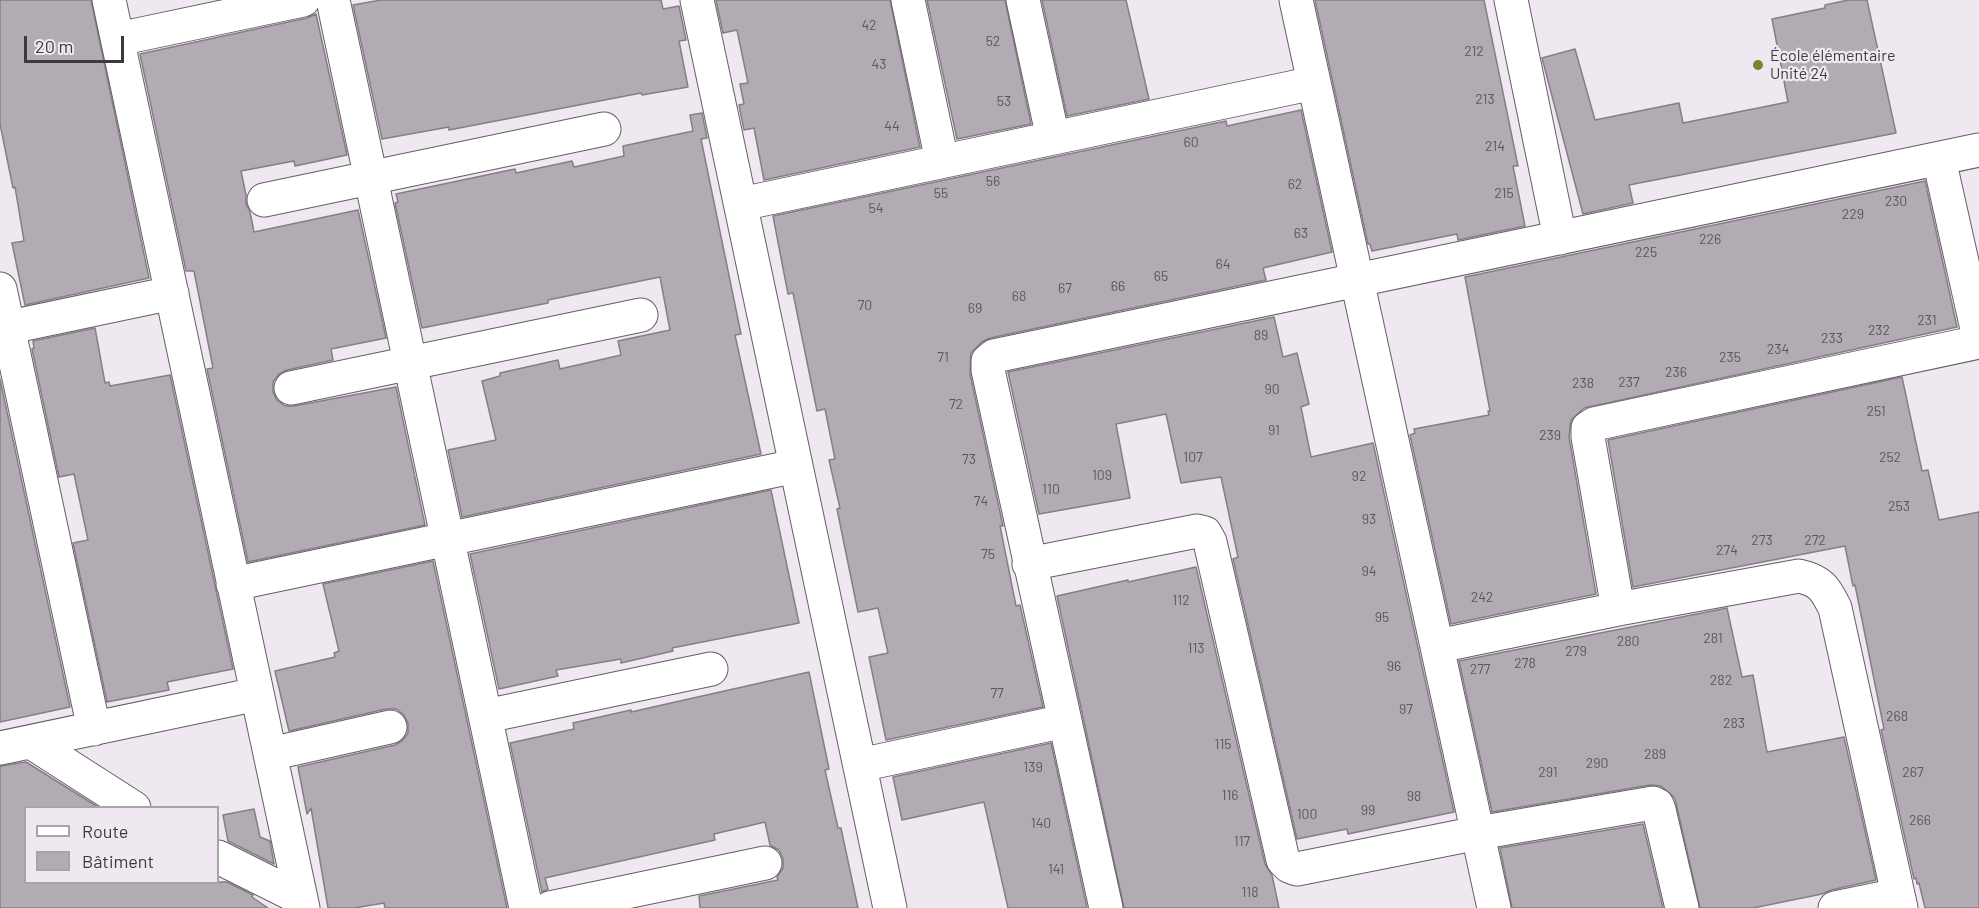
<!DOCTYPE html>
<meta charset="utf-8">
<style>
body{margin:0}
#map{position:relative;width:1979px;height:908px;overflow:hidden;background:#f0e8f1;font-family:Barlow,sans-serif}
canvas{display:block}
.legend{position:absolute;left:24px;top:806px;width:195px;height:78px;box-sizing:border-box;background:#f0e8f1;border:2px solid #a8a2a9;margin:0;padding:8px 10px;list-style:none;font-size:18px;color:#3d3a3e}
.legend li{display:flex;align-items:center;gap:12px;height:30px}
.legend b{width:30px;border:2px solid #a8a2a9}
.scale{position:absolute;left:24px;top:36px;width:100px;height:27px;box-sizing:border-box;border:3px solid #3d3a3e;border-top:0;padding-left:8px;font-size:18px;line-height:21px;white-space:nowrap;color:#3d3a3e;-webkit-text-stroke:4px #f0e8f1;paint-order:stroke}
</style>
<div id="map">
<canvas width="1979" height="908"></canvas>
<ul class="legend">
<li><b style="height:8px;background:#fff"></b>Route</li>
<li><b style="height:16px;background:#b3abb4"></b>Bâtiment</li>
</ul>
<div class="scale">20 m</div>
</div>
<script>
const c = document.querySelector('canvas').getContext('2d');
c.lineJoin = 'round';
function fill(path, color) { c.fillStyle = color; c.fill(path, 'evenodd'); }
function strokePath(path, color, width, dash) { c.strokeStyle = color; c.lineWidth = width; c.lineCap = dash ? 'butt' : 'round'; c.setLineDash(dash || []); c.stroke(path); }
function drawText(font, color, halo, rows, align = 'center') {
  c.font = font + ' Barlow,sans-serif'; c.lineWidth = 4.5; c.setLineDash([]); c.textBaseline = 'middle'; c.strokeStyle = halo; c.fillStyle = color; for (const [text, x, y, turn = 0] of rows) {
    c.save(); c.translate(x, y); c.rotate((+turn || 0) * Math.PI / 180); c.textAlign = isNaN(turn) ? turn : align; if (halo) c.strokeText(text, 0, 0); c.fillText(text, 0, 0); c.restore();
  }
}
const building = new Path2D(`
 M0,0H91L149,278L25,305L12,243L24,241L15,187L13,188L0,124Z
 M381,0H661L663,9L679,6L686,40L679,41L688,87L642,95L641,93L449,130V127L382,139L353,5Z
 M716,0H890L920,147L764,180L754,128L744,130L739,105L744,104L740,84L748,83L737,30L723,33Z
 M927,0H1005L1031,124L957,139Z
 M1042,0H1126L1149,99L1067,116Z
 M1315,0H1484L1518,166H1513L1525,226L1458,240L1457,234L1372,251L1370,244H1368Z
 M1848,0H1867L1896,133L1629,185L1633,203L1583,214L1542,58L1575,49L1595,120L1679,103L1683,123L1788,102L1772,19L1825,8V5Z
 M316,14L347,155L295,166L294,161L241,171L246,195V204L250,212L254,232L358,210L386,338L331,349L333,360L287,370L279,374L273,382V392L277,400L285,406H294L396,387L425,525L248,562L207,369L213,368L194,271H186L140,54L307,18Z
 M1301,110L1332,252L1263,268L1266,280L990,338L982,342L971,353L970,374L1003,526H1000L1016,606L1020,605L1043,707L886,740L869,657L888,653L878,608L858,612L837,509L840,508L829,460L835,459L825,409L817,411L793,293L788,294L773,216L1226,121L1227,126Z
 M702,113L707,138L701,139L741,334L735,335L761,454L462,517L448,450L496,440L482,381L500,376V373L558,360L560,369L621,355L618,341L670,330L660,277L548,300V303L422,328L395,203L398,202L396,194L515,169L516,173L572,161L574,167L624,156L623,146L693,131L690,115Z
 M1925,181L1957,327L1584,408L1571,420L1569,437L1596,594L1451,624L1410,435L1415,433L1414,429L1489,415L1488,411H1490L1465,277Z
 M1274,317L1283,357L1297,353L1309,404L1301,407L1311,457L1373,443L1454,812L1348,834L1347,829L1297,839L1233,559L1238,557L1221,477L1181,483L1166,414L1116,424L1130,498L1039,514L1008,372Z
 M95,328L105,383L109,382L110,386L170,375L233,669L167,682L169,690L107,702L73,543L88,540L74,474L59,477L32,349L34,348L33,341Z
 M1902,377L1922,471L1928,470L1939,520L1979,512V908H1925L1919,883L1917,884L1916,878L1914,879L1881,730L1884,729L1855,585L1853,586L1845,546L1633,587L1608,440Z
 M0,379L70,707L0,722Z
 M771,490L799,623L672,648L673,651L621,663V659L556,670L558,676L499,689L470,554Z
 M433,561L507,908H385L384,903L354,908H328L311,808L307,814L298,767L395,745L403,740L408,733V723L403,714L396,709H386L289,731L275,671L335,657L334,653L339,651L323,584Z
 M1196,567L1265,864L1272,875L1279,908H1124L1057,596L1128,580V582Z
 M1727,608L1742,677L1753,675L1767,752L1844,737L1876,880L1831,890L1822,894L1753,908H1700L1676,803L1674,797L1661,786L1650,785L1492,812L1459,661Z
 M809,672L829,769L825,770L838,828H841L858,908H700L699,896L778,880L777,877L783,868V859L779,850L770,845L765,822L714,834L715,840L545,878L548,889L542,892L510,743L574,729L573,723L631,710V712Z
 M1051,743L1087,908H1008L984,802L902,820L893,777Z
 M26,762L98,807H26V882H227L253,895L252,897L268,908H0V766Z
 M254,809L260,837L270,841L274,864L228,841L223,815Z
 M1643,824L1663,908H1512L1500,848Z`);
fill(building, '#b3abb4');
strokePath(building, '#867e87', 1.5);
const minor = new Path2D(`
 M109,0L303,908
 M333,0L526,908
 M697,0L890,908
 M908,0L942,161
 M1023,0L1053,138
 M1296,0L1494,908
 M1511,0L1560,238
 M118,39L303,0
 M1939,159L1979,338
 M264,200L604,129
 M741,204L1314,83
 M0,289L94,729
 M0,329L172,293
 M291,388L641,315
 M1029,564L1197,531L1205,533L1210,542L1283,860L1289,866L1297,869L1478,833L1653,803L1657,805L1659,810L1682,908
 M233,584L796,466
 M1618,609L1588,437V428L1594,424L1979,342
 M1438,646L1618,609L1799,576C1821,581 1825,588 1835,608L1901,908
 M486,716L711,669
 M31,742L134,808
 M0,748L257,694
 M270,754L390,727
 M860,765L1065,721
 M218,857L300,898
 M550,908L765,863
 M1106,908L988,370V361L994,356L1979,150
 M1835,908L1898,895`);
strokePath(minor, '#655e66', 35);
strokePath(minor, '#fff', 33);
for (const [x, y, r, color] of [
 [1758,65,6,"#7d822c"]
]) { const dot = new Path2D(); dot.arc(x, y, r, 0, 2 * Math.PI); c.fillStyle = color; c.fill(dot); strokePath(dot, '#f0e8f1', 2); }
drawText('14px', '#5a565c', null, [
 ["42",869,25],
 ["52",993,41],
 ["212",1474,51],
 ["43",879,64],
 ["213",1485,99],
 ["53",1004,101],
 ["44",892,126],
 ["60",1191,142],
 ["214",1495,146],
 ["56",993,181],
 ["62",1295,184],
 ["55",941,193],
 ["215",1504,193],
 ["230",1896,201],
 ["54",876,208],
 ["229",1853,214],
 ["63",1301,233],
 ["226",1710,239],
 ["225",1646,252],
 ["64",1223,264],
 ["65",1161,276],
 ["66",1118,286],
 ["67",1065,288],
 ["68",1019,296],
 ["70",865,305],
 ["69",975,308],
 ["231",1927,320],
 ["232",1879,330],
 ["89",1261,335],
 ["233",1832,338],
 ["234",1778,349],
 ["71",943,357],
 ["235",1730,357],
 ["236",1676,372],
 ["237",1629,382],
 ["238",1583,383],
 ["90",1272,389],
 ["72",956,404],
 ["251",1876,411],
 ["91",1274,430],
 ["239",1550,435],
 ["107",1193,457],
 ["252",1890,457],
 ["73",969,459],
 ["109",1102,475],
 ["92",1359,476],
 ["110",1051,489],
 ["74",981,501],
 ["253",1899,506],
 ["93",1369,519],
 ["273",1762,540],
 ["272",1815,540],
 ["274",1727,550],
 ["75",988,554],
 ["94",1369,571],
 ["242",1482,597],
 ["112",1181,600],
 ["95",1382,617],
 ["281",1713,638],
 ["280",1628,641],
 ["113",1196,648],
 ["279",1576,651],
 ["278",1525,663],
 ["96",1394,666],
 ["277",1480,669],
 ["282",1721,680],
 ["77",997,693],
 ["97",1406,709],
 ["268",1897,716],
 ["283",1734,723],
 ["115",1223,744],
 ["289",1655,754],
 ["290",1597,763],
 ["139",1033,767],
 ["291",1548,772],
 ["267",1913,772],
 ["116",1230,795],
 ["98",1414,796],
 ["99",1368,810],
 ["100",1307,814],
 ["266",1920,820],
 ["140",1041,823],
 ["117",1242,841],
 ["141",1056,869],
 ["118",1250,892]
]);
drawText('16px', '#3d3a3e', '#f0e8f1', [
 ["École élémentaire",1770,56],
 ["Unité 24",1770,74]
], 'left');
</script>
